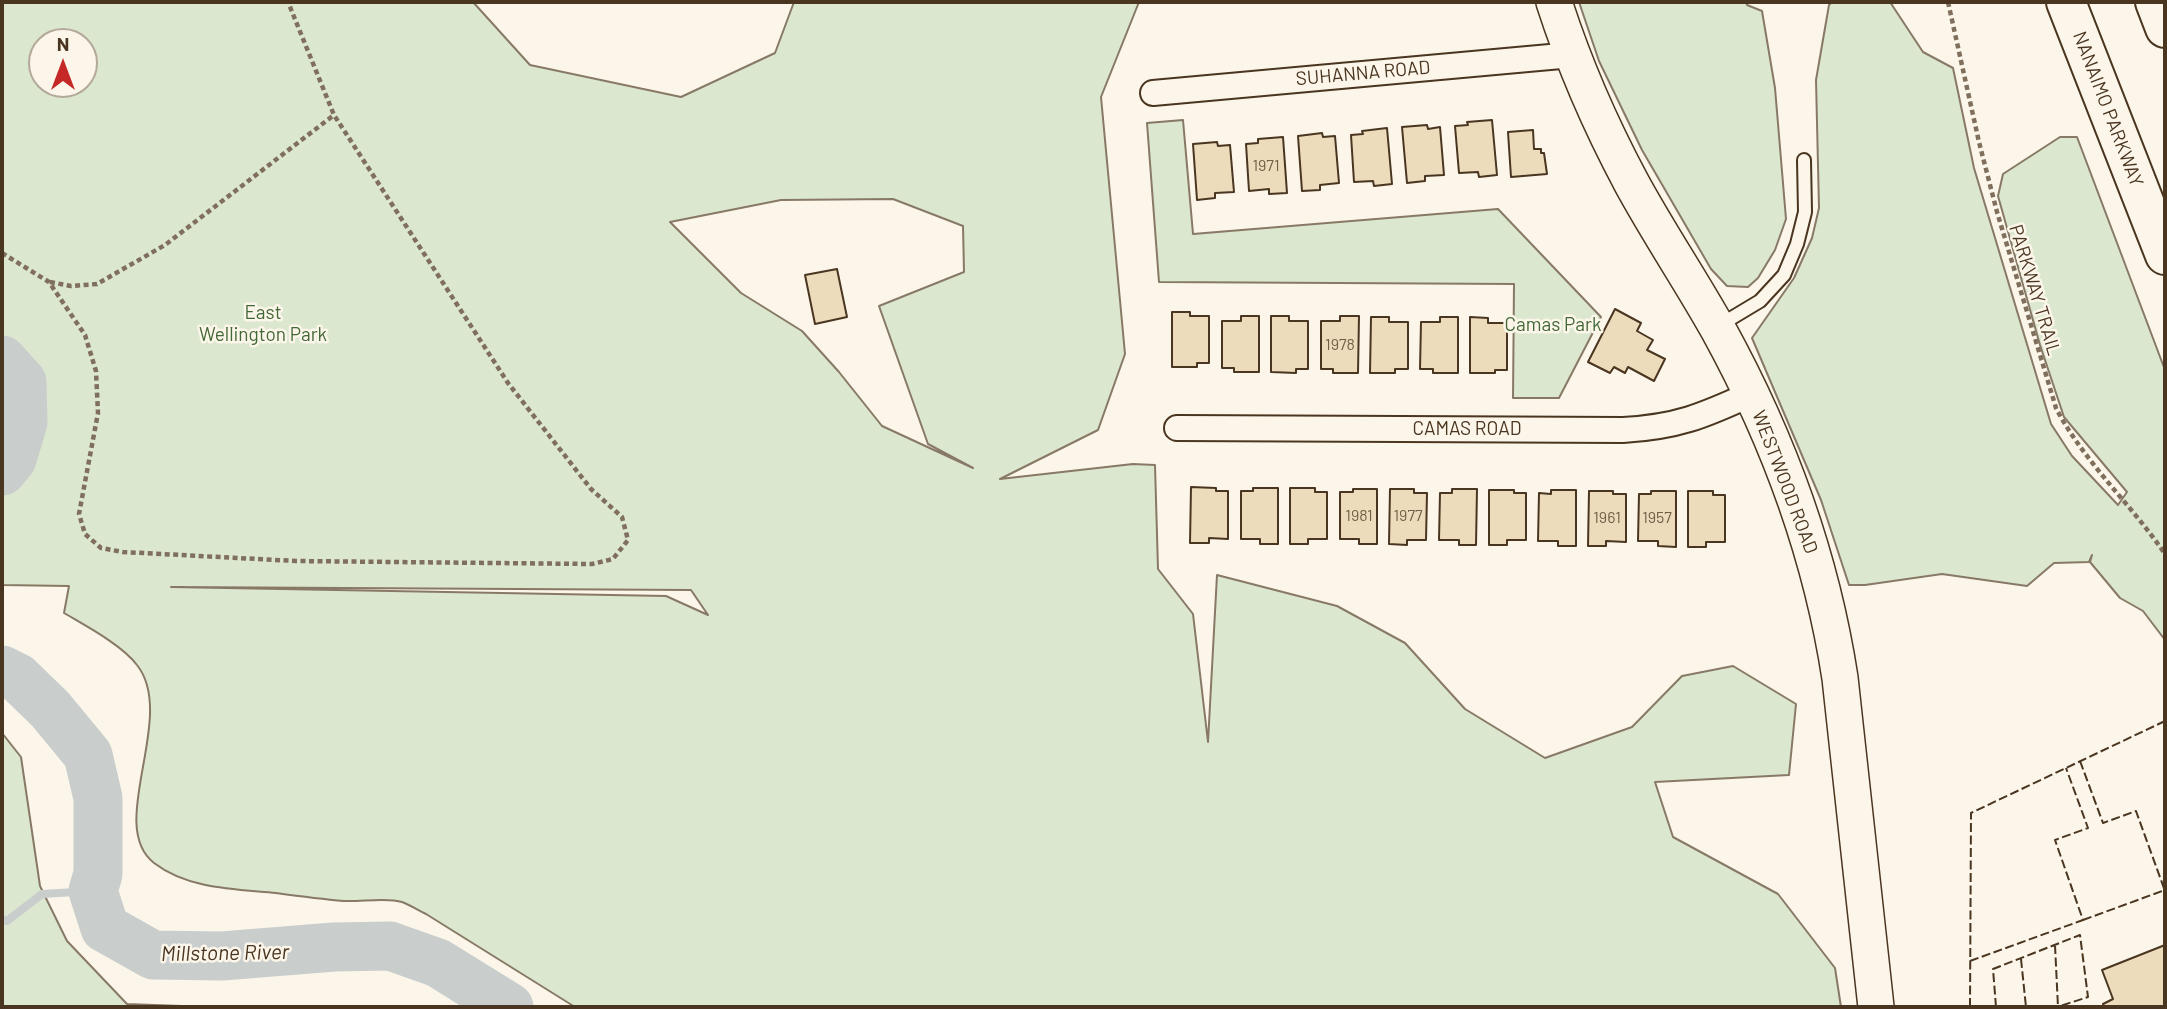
<!DOCTYPE html>
<style>
body{margin:0}
#map{position:relative;width:2167px;height:1009px;overflow:hidden;background:#fbf6e9;font-family:Barlow,sans-serif}
canvas{display:block}
.frame{position:absolute;inset:0;border:4px solid #4a3520;pointer-events:none}
.north{position:absolute;left:28px;top:28px;width:70px;height:70px;box-sizing:border-box;background:#fbf6e9;border:2px solid #b4a999;border-radius:50%;rotate:0deg;font-size:19px;font-weight:700;line-height:28px;text-align:center;color:#4a3520}
.north::after{content:'';display:block;margin:auto;width:24px;height:32px;background:#c62828;clip-path:polygon(50% 0,100% 100%,50% 72%,0 100%)}
</style>
<div id="map">
<canvas width="2167" height="1009"></canvas>
<div class="frame"></div>
<div class="north">N</div>
</div>
<script>
const c = document.querySelector('canvas').getContext('2d');
c.lineJoin = 'round';
function fill(path, color) { c.fillStyle = color; c.fill(path, 'evenodd'); }
function strokePath(path, color, width, dash) { c.strokeStyle = color; c.lineWidth = width; c.lineCap = dash ? 'butt' : 'round'; c.setLineDash(dash || []); c.stroke(path); }
function drawText(font, color, halo, rows, align = 'center') {
  c.font = font + ' Barlow,sans-serif'; c.lineWidth = 5; c.setLineDash([]); c.textBaseline = 'middle'; c.strokeStyle = halo; c.fillStyle = color; for (const [text, x, y, turn = 0] of rows) {
    c.save(); c.translate(x, y); c.rotate((+turn || 0) * Math.PI / 180); c.textAlign = isNaN(turn) ? turn : align; if (halo) c.strokeText(text, 0, 0); c.fillText(text, 0, 0); c.restore();
  }
}
const green = new Path2D(`
 M2,2H473L530,65L681,97L775,53L794,2H1139L1101,97L1125,354L1098,430L1000,479L1133,464L1155,465L1158,569L1193,614L1208,742L1217,575L1337,606L1405,643L1465,709L1545,758L1632,727L1682,676L1733,666L1796,704L1789,775L1655,782L1673,837L1778,894L1835,968L1841,1007H575L426,914C418,910 410,905 402,902C387,897 361,902 344,901C321,899 298,896 276,893C234,889 188,889 154,863C105,825 178,717 137,665C122,645 86,626 64,613L69,586L2,585ZM42,42H84V84H42ZM893,199L963,226L964,272L879,306L928,444L973,468L882,426L839,372L802,331L741,293L670,222L781,200ZM171,587L691,590L708,615L666,596Z
 M1579,2H1746L1747,5L1762,11L1775,88L1786,219L1775,250L1758,278L1748,287L1727,286L1711,269L1642,150L1599,61Z
 M1832,2H1890L1923,52L1953,68L1974,168L2051,424L2072,456L2118,505L2127,492L2064,417L2040,345L1998,196L2003,174L2060,137H2077L2165,370V640L2143,611L2120,598L2090,562L2092,555L2089,562L2054,563L2027,586L1942,574L1865,585H1849L1821,500L1752,338L1794,278L1812,238L1819,208L1816,80L1829,5Z
 M1183,120L1193,234L1498,209L1601,317L1559,398H1513L1514,284L1159,282L1147,123Z
 M2,733L21,757L40,886L67,941L127,1004L209,1007H2Z`);
fill(green, '#dce7d0');
strokePath(green, '#887966', 2);
strokePath(new Path2D(`
 M2,919L7,921L42,894L93,891`), '#c9cecd', 8);
strokePath(new Path2D(`
 M2,360L22,382L23,422L12,459L2,471
 M2,670L18,678L50,709L88,755L98,798V874L93,891L105,928L153,955L222,956L334,947L390,946L438,963L509,1007`), '#c9cecd', 49);
const building = new Path2D(`
 M1492,120L1497,175L1479,177L1478,172L1459,173L1455,126L1468,125L1467,122Z
 M1427,125L1428,129L1440,127L1444,175L1425,176V181L1407,183L1402,127Z
 M1387,128L1392,184L1374,186L1373,181L1354,182L1351,135L1363,134L1362,131Z
 M1533,130L1534,149H1541V153H1544L1547,174L1511,177L1508,132Z
 M1322,133L1323,137L1335,136L1339,183L1320,185V190L1302,191L1298,136Z
 M1283,137L1287,193L1269,194V189L1249,191L1246,144L1258,143V139Z
 M1217,142L1218,146L1230,145L1234,192L1215,193V198L1197,200L1193,144Z
 M837,269L847,317L815,324L805,275Z
 M1615,309L1641,323L1637,331L1653,340L1647,350L1665,359L1654,381L1628,367L1625,373L1614,367L1610,373L1588,362Z
 M1172,312H1190V316H1209V363H1197V367H1172Z
 M1241,316H1259V372H1234V368H1222V321H1241Z
 M1271,316H1289V321H1308V369H1296V373L1271,372Z
 M1340,316H1359L1358,373H1333V369H1321V321H1340Z
 M1371,317H1389V322H1408V369H1395V373H1370Z
 M1440,317H1458V373H1433V369H1420L1421,322H1440Z
 M1470,317L1488,318V323H1507V370H1495V373H1470Z
 M1191,487L1216,488V491H1228V539L1209,538V543H1190Z
 M1253,488H1278V544H1260V539H1241V491H1253Z
 M1290,488H1315V492H1327V539H1308V544H1290Z
 M1353,489H1377V544H1359V539H1340V492H1353Z
 M1390,489H1414V493H1427L1426,540H1407V545L1389,544Z
 M1452,489H1477L1476,545H1459V540H1439L1440,493H1452Z
 M1489,490H1514V493H1526V540H1507V545H1489Z
 M1551,490H1576V546H1558V541H1538L1539,493L1551,494Z
 M1589,491H1613V494H1626V542L1606,541V546H1588Z
 M1651,491H1676V547L1658,546V541H1638L1639,494H1651Z
 M1688,491H1713V495H1725V542H1706V547H1688Z
 M2165,945V1007H2104L2103,1004L2113,999L2102,970Z`);
fill(building, '#ecdcbc');
strokePath(building, '#4a3520', 2);
const lane = new Path2D(`
 M1720,325L1760,301L1784,275L1797,244L1805,212L1804,160`);
const street = new Path2D(`
 M1153,93L1572,55
 M1177,428L1623,430C1677,427 1703,416 1751,394`);
const secondary = new Path2D(`
 M1554,2C1574,64 1600,124 1631,182C1658,232 1690,279 1718,329C1778,438 1821,554 1840,678L1876,1007`);
const highway = new Path2D(`
 M2066,2L2165,255
 M2155,2L2165,28`);
strokePath(lane, '#4a3520', 16);
strokePath(street, '#4a3520', 28);
strokePath(secondary, '#4a3520', 38);
strokePath(highway, '#4a3520', 42);
strokePath(new Path2D(`
 M1948,2L1979,142L1997,212L2056,408C2084,462 2131,504 2165,554
 M2,253L49,282L85,335L96,371L98,413L79,514L85,534L101,548L123,552L296,561L592,564L613,559L628,540L622,517L591,489L508,383L334,115L288,2
 M50,282L71,286L97,284L165,245L334,115`), '#7f6f5c', 4.5, [5, 3.5]);
strokePath(lane, '#fbf6e9', 12);
strokePath(street, '#fbf6e9', 24);
strokePath(secondary, '#fbf6e9', 35);
strokePath(highway, '#fbf6e9', 38);
strokePath(new Path2D(`
 M2080,761L2103,823L2136,811L2165,891
 M2083,920L2165,890
 M2055,945L2058,1007
 M2021,959L2026,1007
 M1970,961L2083,920L2055,840L2088,828L2066,768
 M1970,1007L1971,813L2165,721
 M1996,1007L1993,969L2080,935L2088,997L2057,1007`), '#4a3520', 2, [9, 3.5]);
drawText('16px', '#725f47', null, [
 ["1971",1266,166],
 ["1978",1340,345],
 ["1981",1359,516],
 ["1977",1408,516],
 ["1961",1607,518],
 ["1957",1657,518]
]);
drawText('19px', '#4a3520', '#fbf6e9', [
 ["SUHANNA ROAD",1363,73,-5],
 ["NANAIMO PARKWAY",2108,109,69],
 ["PARKWAY TRAIL",2035,290,73],
 ["CAMAS ROAD",1467,429],
 ["WESTWOOD ROAD",1785,482,69]
]);
drawText('19px', '#436837', '#fbf6e9', [
 ["East",263,313],
 ["Wellington Park",263,335],
 ["Camas Park",1553,325]
]);
drawText('italic 21px', '#4a3520', '#fbf6e9', [
 ["Millstone River",225,953,-1]
]);
</script>
